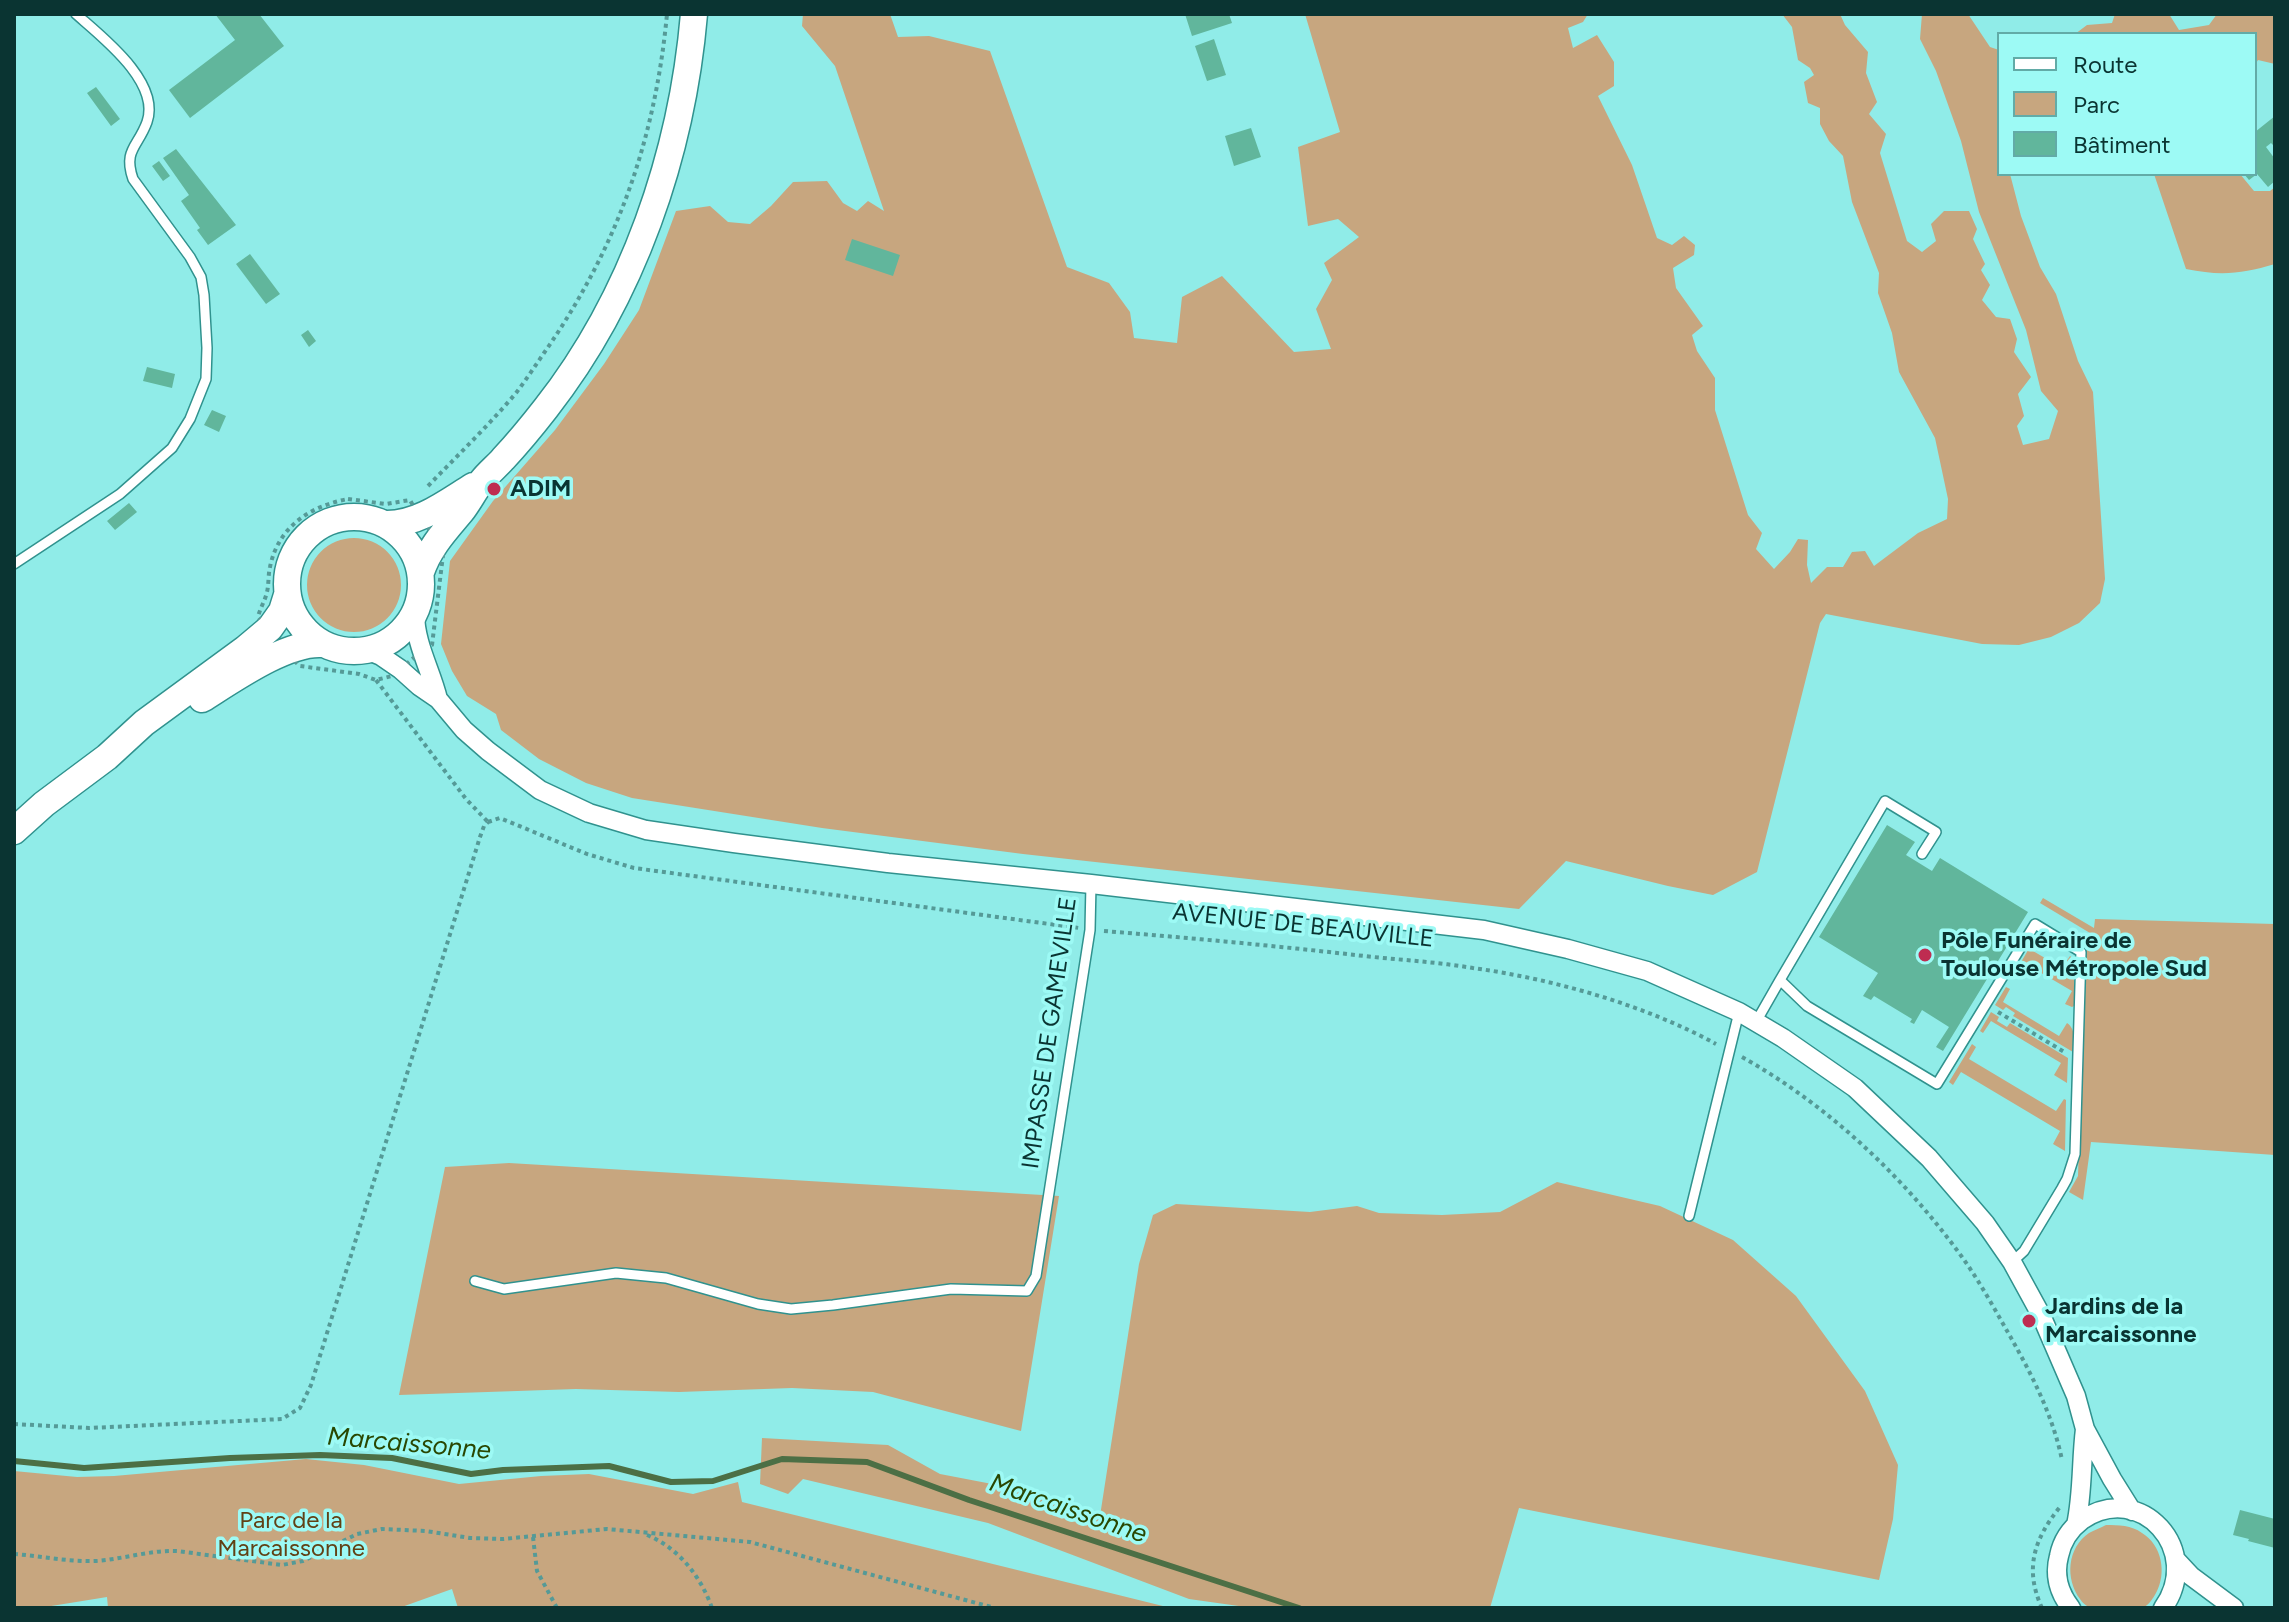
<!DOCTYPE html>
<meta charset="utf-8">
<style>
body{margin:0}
#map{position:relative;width:2289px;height:1622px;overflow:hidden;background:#90ece8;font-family:Figtree,sans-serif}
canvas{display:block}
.frame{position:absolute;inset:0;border:16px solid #0a3432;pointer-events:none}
.legend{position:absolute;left:1997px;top:32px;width:260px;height:144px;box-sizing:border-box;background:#9dfaf5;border:2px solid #62aba7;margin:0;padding:10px 14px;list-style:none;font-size:24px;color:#0a3432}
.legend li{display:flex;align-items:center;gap:16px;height:40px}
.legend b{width:40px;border:2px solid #62aba7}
</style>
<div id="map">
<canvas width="2289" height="1622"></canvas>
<div class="frame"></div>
<ul class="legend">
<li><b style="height:10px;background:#fff"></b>Route</li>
<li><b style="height:22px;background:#c7a67f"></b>Parc</li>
<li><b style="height:22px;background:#61b69c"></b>Bâtiment</li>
</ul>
</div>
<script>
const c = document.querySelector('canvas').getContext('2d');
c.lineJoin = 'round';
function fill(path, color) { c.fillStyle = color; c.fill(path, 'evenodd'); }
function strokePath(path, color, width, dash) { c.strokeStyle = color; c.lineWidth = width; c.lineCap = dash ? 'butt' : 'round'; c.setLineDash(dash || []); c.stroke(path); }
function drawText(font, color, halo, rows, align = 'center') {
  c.font = font + ' Figtree,sans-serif'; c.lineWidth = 7; c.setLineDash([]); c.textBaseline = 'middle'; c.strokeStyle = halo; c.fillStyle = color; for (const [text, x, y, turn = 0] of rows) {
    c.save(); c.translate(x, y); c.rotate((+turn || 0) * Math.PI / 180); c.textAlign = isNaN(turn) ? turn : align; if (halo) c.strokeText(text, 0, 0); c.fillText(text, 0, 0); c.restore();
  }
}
fill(new Path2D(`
 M803,14H890L898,37L929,36L990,51L1067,267L1109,283L1130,312L1134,338L1177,343L1182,297L1222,276L1294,352L1331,349L1316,309L1332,280L1324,263L1359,237L1338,219L1308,226L1298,147L1340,132L1305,14H1588L1583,22L1568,28L1573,48L1597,35L1614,62V86L1598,96L1632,165L1657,238L1672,245L1684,236L1695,245L1694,255L1673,268L1676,288L1703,326L1692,335L1697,351L1715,378V410L1748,515L1762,533L1756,549L1774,569L1790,552L1798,539L1808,540L1807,565L1811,583L1827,567H1843L1852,552L1865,551L1874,566L1918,533L1947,519L1948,499L1935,438L1899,372L1892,333L1878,293L1879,273L1852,202L1843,156L1829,141L1820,124V108L1808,103L1804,82L1814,75L1810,68L1798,60L1792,27L1782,14H1840L1845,25L1868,52L1866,73L1877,102L1869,114L1886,134L1880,153L1907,241L1922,252L1936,241L1931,224L1944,211H1969L1977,229L1973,239L1985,264L1981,270L1990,285L1982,300L1996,317L2010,319L2017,339L2014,352L2031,377L2018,394L2024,416L2017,426L2023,445L2049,439L2058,411L2041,391L2026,330L1979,212L1961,141L1936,71L1920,39L1922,14H1968L1990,47L1999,50V174H2010L2021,216L2040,267L2056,294L2078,361L2093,392L2105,579L2100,603L2079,623L2051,637L2019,645L1982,644L1826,614L1820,623L1757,872L1713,895L1668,886L1566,861L1519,909L1023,854L822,828L632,798L586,783L539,759L501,730L496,714L467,696L452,671L441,644L450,561L493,501L555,430L604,364L639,310L676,211L710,206L728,222L750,224L771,206L793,182L827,181L843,203L857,211L868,201L884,211L835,66L802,26Z
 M2115,14H2169L2179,30L2209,25L2217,14H2275V64L2258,60L2255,65V34H2075L2087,25L2112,23Z
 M2154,174H2240L2254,191H2270L2275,187V264C2242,274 2220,276 2186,269Z
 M307 585a47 47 0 1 1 94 0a47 47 0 1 1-94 0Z
 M2043,898L2094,928L2095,919L2275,924V1155L2091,1142L2083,1200L2069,1192L2078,1176L2085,948L2083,946L2090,933L2040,903Z
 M2037,935L2040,938L2033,951L2062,968L2070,956L2074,959V1006L2072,1007L2065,1004L2072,991L2026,964L2018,976L2014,974Z
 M2006,987L2010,989L2003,1002L2059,1036L2067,1023C2077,1030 2073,1042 2073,1052L2013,1016L2015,1013L2006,1007L2003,1010L1995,1005Z
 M1991,1012L1999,1017L1997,1021L2007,1027L2010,1023L2068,1058L2067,1083L2054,1075L2061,1063L1991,1021L1983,1033L1980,1031Z
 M1972,1044L1976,1047L1969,1059L2056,1111L2064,1099L2066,1100L2065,1151L2053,1144L2060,1131L1961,1072L1953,1085L1949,1082Z
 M509,1163L1059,1196L1021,1431L873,1392L792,1388L679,1392L576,1389L399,1395L445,1167Z
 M1557,1182L1660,1206L1733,1240L1796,1296L1865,1391L1898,1465L1893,1519L1879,1580L1519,1508L1490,1608H1253L1189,1599L988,1523L803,1479L788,1494L760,1484L762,1438L888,1445L940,1474L1039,1493L1100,1516L1139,1264L1153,1215L1176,1204L1310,1212L1357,1206L1379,1213L1442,1215L1500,1212Z
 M306,1459L364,1465L459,1484L541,1476L589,1474L693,1494L738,1482L742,1502L1171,1608H458L452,1589L399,1608H108L107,1597L39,1608H14V1471L77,1477L114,1476Z
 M2106,1525C2119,1525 2131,1525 2142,1533C2162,1545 2167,1573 2156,1593C2153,1598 2150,1604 2144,1607C2135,1611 2118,1608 2107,1608C2096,1608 2087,1610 2080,1599C2065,1579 2067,1548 2089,1533C2094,1530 2101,1528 2106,1525Z`), '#c7a67f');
strokePath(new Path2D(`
 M14,1461L84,1468L230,1458L320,1455L392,1458L471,1474L503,1470L609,1466L671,1482L713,1481L782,1459L867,1462L969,1500L1299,1608`), '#4c6f45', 6);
fill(new Path2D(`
 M215,14H259L284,46L190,118L169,90L235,40Z
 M1185,14H1229L1232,23L1192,36Z
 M1214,39L1226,75L1207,81L1195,46Z
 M96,87L120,119L111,126L87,93Z
 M2275,116V143L2273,145L2271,143L2266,147L2275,159V181L2268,187L2257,174L2249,180L2244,174H2255V132Z
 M1251,128L1261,157L1234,166L1225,136Z
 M176,149L236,225L208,245L197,230L200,228L181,201L189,195L163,158Z
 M159,161L170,176L163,181L152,166Z
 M852,239L900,255L893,276L845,260Z
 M250,254L280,294L266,304L236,264Z
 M308,330L316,341L309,347L301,335Z
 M147,367L175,374L172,388L143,381Z
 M212,410L226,416L219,432L204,425Z
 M129,503L137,512L115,530L107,521Z
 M1887,825L1915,842L1906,855L1932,871L1940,858L2028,912L1943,1051L1936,1047L1949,1027L1922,1010L1914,1024L1910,1022L1912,1019L1874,996L1871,1000L1863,996L1878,973L1819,937Z
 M2240,1510L2275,1519V1548L2248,1541L2249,1539L2233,1535Z`), '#61b69c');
const service = new Path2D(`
 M14,564L120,494L172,448L190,419L206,379L207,348L204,295L201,277L190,257L133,179C123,150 138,147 147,122C161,82 102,37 76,14
 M1780,980L1885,801L1936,832L1922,854
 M1756,1022L1780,980L1807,1006L1937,1084L2035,924L2081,952L2075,1154L2067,1179L2062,1188L2024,1251L2012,1262
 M1689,1216L1739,1012
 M475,1281L504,1289L616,1273L666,1278L758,1304L791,1309L833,1305L951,1289L1027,1291L1036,1276L1090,930L1091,884`);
const minor = new Path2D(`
 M415,613C415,644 431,670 438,699
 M366,650L381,656L400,669L419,686L438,699L464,730L488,751L540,790L589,813L646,830L734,843L888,863L1091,884L1484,930L1568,949L1647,971L1739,1012L1783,1038L1855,1088L1929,1158L1985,1223L2012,1262L2041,1315L2076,1396L2085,1429L2112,1479L2132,1511
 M2076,1525C2083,1493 2081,1461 2085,1429
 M2177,1561L2191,1576L2234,1608
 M2071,1608C2059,1593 2054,1575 2059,1556C2062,1541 2070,1529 2082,1520C2141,1480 2204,1551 2163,1608`);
const secondary = new Path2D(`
 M287 584a67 67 0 1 1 134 0a67 67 0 1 1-134 0Z
 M387,524C419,524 447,502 473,486
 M421,572C429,548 445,531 461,512C469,502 474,491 482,481C488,473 496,467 503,459C518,443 532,426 546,408C633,297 682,154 694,14
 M202,699C234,679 286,642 322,644
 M14,831L44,804L107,757L144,723L245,649L270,628L282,611L287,595`);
strokePath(service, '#30928e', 12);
strokePath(minor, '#30928e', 21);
strokePath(secondary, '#30928e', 29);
strokePath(new Path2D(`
 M428,486C458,455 489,425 516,393C526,380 535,366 544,353C617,248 655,141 667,14
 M348,499L386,504L410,500L420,518L444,547L432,645L422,651L392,676L376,680L359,674L300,666C289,657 282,643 273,632C268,626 262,622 258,617C260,608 265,601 267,592C269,584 268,575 270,567C278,527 310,506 348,499Z
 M376,680L466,799L488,822
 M488,822L500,818L587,854L634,868L1079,928
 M1104,931C1191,938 1278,946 1364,956C1401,960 1437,962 1473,968C1553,979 1645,1005 1716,1044
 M1998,1012L2066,1053
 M1742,1057C1829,1106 1904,1177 1962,1257C1980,1282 1995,1310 2010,1336C2032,1375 2053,1416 2062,1460
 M14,1424L89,1428L282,1419L300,1408L311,1385L480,837L484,826L488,822
 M647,1535C679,1548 701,1577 712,1608
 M533,1537L537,1571L557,1608
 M14,1554C41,1556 68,1562 96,1561C124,1559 150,1550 177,1551L282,1565L303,1561L357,1534L382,1529L426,1531L470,1538L503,1539L607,1529L750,1542L995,1608
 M2042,1608C2024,1569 2034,1539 2060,1507`), '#559a97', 4, [4, 4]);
strokePath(service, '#fff', 9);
strokePath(minor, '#fff', 18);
strokePath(secondary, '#fff', 26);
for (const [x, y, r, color] of [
 [494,489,8,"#be2d51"],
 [1925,955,8,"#be2d51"],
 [2029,1321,8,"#be2d51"]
]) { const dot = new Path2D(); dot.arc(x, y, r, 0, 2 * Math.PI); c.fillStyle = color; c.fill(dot); strokePath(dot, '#9dfaf5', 3); }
drawText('bold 24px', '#0a3432', '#9dfaf5', [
 ["ADIM",510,489],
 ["Pôle Funéraire de",1941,941],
 ["Toulouse Métropole Sud",1941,969],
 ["Jardins de la",2045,1307],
 ["Marcaissonne",2045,1335]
], 'left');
drawText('24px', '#0a3432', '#9dfaf5', [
 ["AVENUE DE BEAUVILLE",1303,926,6],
 ["IMPASSE DE GAMEVILLE",1050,1033,-82]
]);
drawText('24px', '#614115', '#9dfaf5', [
 ["Parc de la",291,1521],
 ["Marcaissonne",291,1549]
]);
drawText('italic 26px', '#294702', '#9dfaf5', [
 ["Marcaissonne",409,1444,5],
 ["Marcaissonne",1068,1509,19]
]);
</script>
